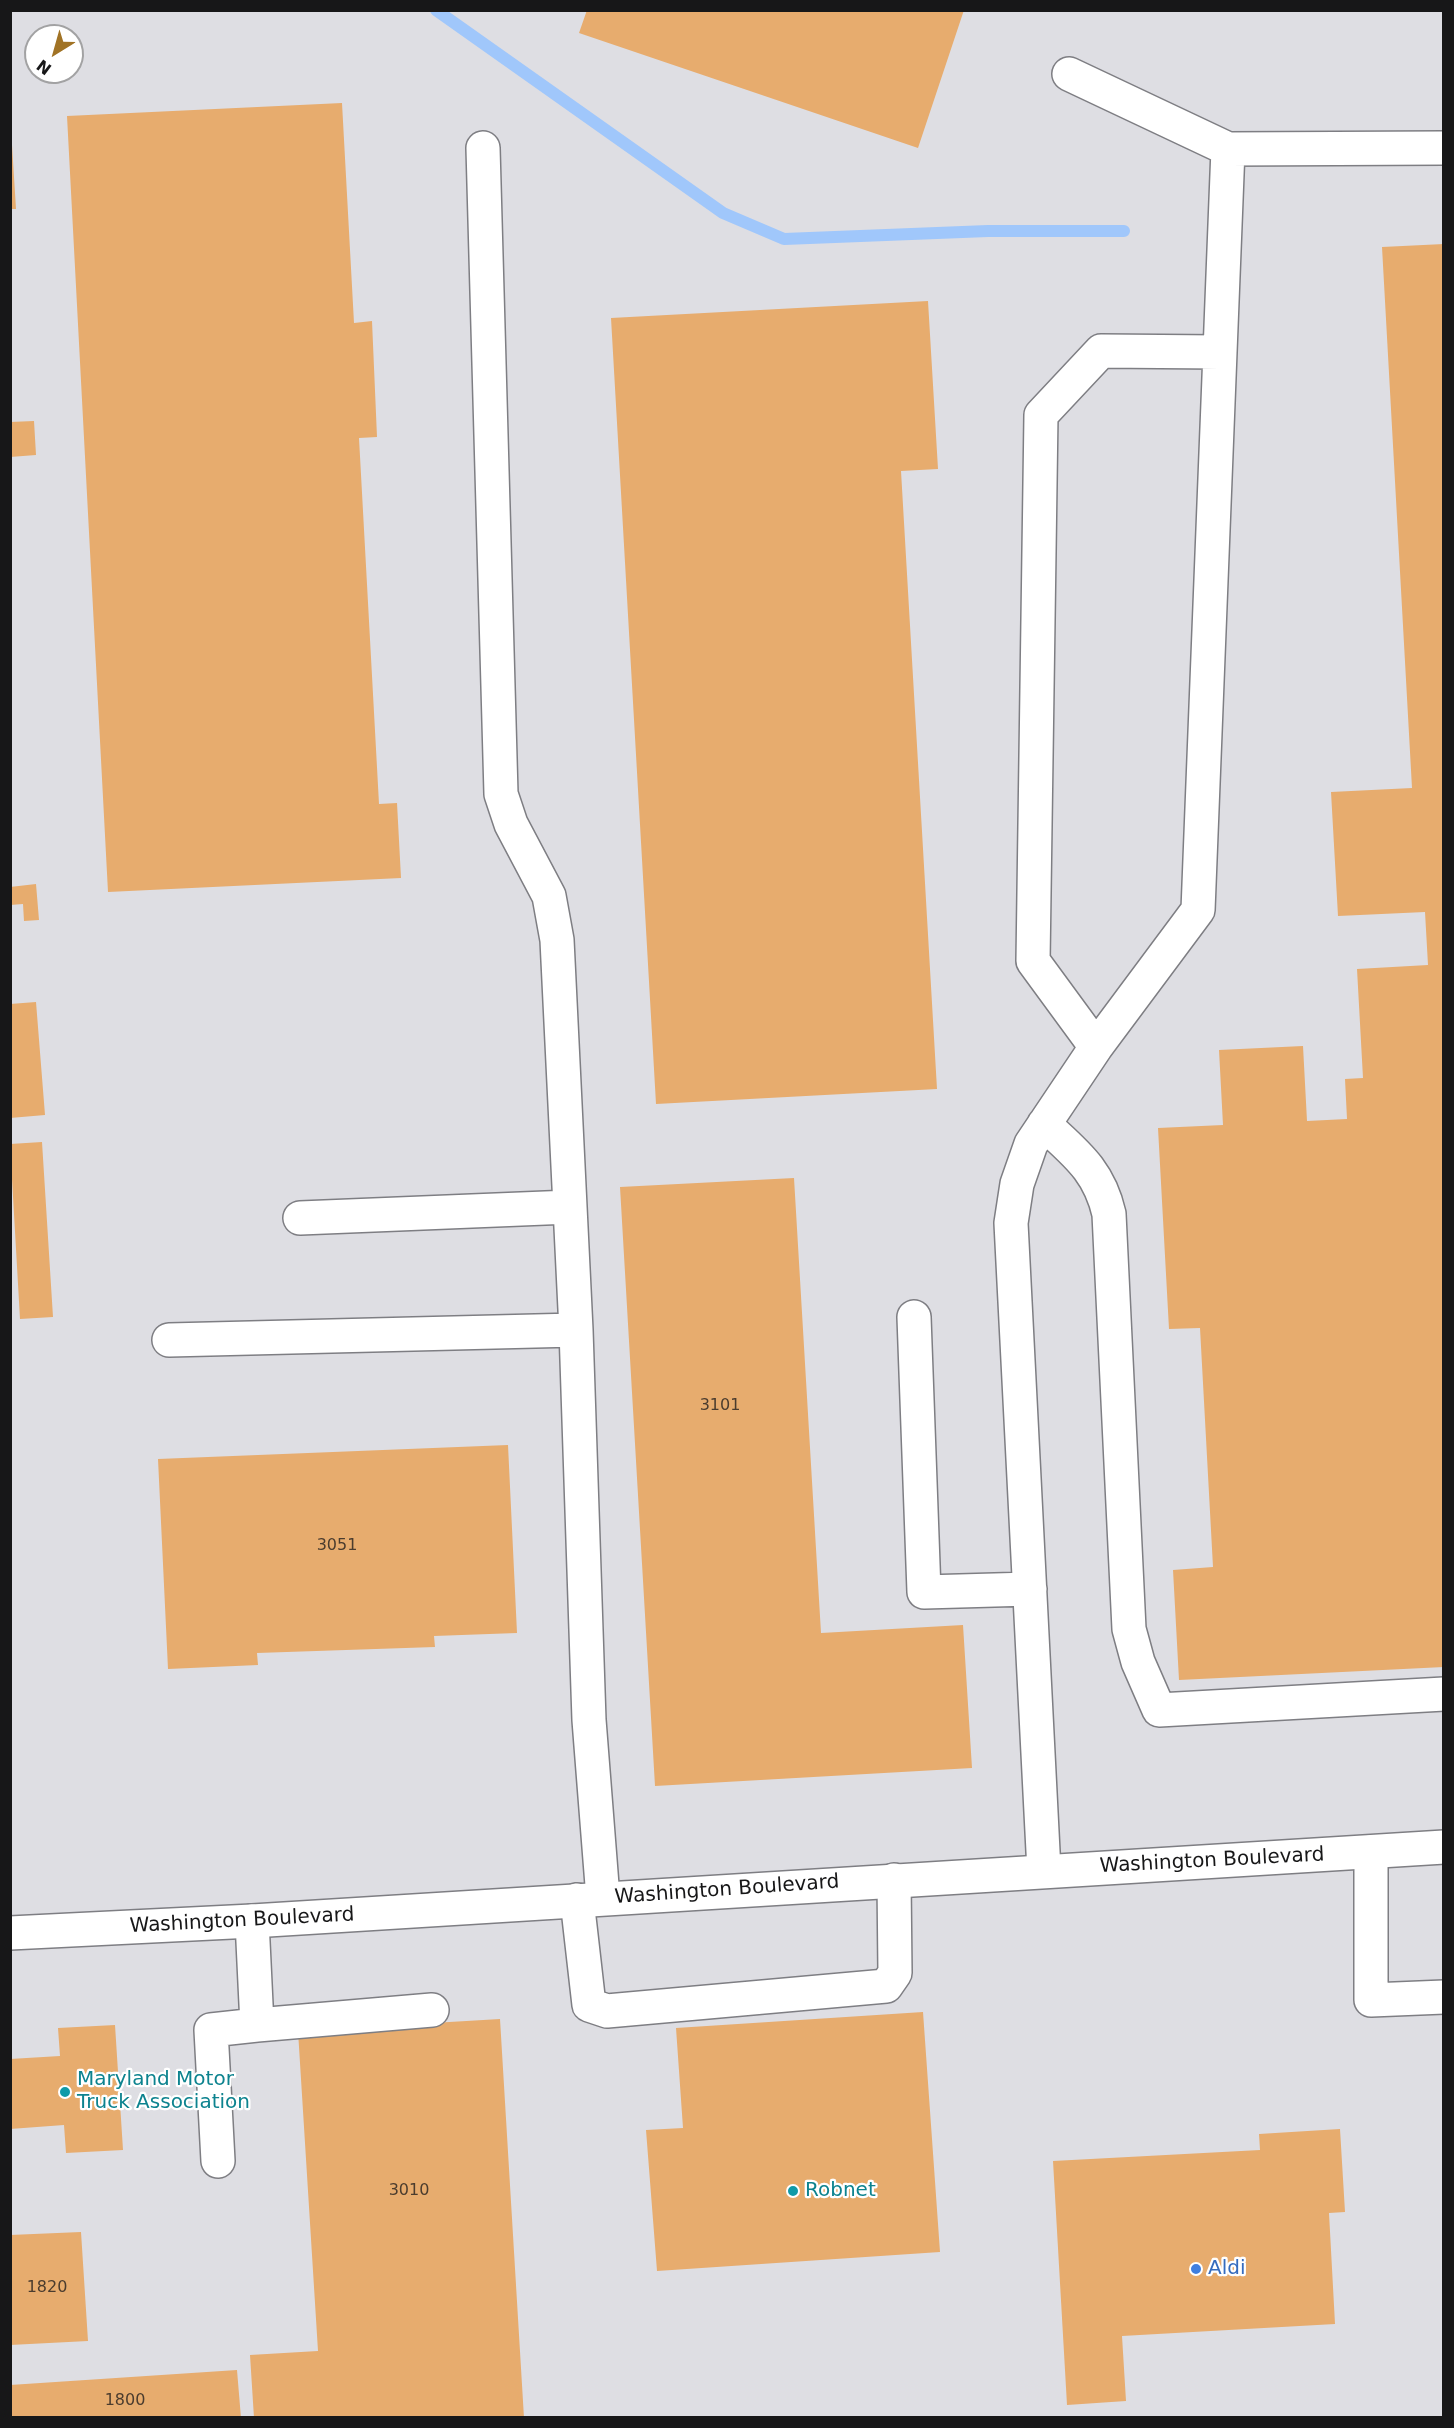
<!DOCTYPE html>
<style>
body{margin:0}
#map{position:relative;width:1454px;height:2428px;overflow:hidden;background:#dedee3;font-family:"DejaVu Sans",sans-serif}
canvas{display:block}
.frame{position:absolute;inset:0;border:12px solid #171718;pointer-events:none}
.north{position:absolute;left:24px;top:24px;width:60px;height:60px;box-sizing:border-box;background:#fff;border:2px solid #a2a2a3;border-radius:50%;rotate:217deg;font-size:16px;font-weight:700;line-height:24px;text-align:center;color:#171718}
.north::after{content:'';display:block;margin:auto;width:21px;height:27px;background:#a17325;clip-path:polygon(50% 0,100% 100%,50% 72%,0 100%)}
</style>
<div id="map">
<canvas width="1454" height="2428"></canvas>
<div class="frame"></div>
<div class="north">N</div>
</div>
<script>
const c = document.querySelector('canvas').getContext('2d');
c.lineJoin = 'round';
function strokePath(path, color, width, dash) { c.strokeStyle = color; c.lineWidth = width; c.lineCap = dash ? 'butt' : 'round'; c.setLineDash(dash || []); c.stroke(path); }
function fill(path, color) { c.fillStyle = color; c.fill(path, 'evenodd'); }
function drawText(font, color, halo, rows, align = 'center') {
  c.font = font + ' "DejaVu Sans",sans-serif'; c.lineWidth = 4.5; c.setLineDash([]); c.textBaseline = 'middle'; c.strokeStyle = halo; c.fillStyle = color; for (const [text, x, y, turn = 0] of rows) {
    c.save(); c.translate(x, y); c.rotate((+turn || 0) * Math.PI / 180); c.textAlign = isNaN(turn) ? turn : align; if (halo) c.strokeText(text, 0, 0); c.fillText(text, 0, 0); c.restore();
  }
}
strokePath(new Path2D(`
 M436,10L723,213L784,239L988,231H1124`), '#a0c7fb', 12);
fill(new Path2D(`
 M587,10H964L918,148L579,33Z
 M342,103L354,323L372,321L377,437L359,438L379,804L397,803L401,878L108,892L67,116Z
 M10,113L16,209H10Z
 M1444,244V1667L1179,1680L1173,1570L1213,1567L1200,1328L1169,1329L1158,1128L1223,1125L1219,1050L1303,1046L1307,1121L1347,1119L1345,1079L1363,1078L1357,969L1428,965L1425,912L1338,916L1331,792L1412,788L1382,247Z
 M928,301L938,469L901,471L937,1089L656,1104L611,318Z
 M34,421L36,455L10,457V422Z
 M36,884L39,920L24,921L23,904L10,905V887Z
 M36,1002L45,1115L10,1118V1004Z
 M42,1142L53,1317L20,1319L10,1144Z
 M794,1178L821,1633L963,1625L972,1768L655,1786L620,1187Z
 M508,1445L517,1633L434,1636L435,1647L257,1653L258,1665L168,1669L158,1459Z
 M923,2012L940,2252L657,2271L646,2130L683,2128L676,2028Z
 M500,2019L524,2418H254L250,2355L318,2351L298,2031Z
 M115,2025L123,2150L66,2153L64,2125L10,2129V2059L60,2056L58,2028Z
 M1340,2129L1345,2212L1329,2213L1335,2324L1122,2336L1126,2401L1067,2405L1053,2161L1260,2150L1259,2134Z
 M81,2232L88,2341L10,2345V2235Z
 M237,2370L241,2418H10V2385Z`), '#e7ac6e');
const minor = new Path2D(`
 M1069,74L1228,149
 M483,148L501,794L511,824L549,896L557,940L576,1330L589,1720L603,1898
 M1096,1047L1033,961L1041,415L1101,351L1220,352
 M1044,1124C1075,1153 1099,1170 1109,1214L1129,1629L1138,1662L1159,1710L1444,1694
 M300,1218L570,1207
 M914,1317L924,1592L1030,1589
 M169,1340L576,1330
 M1371,1852V2000L1444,1997
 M1044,1871L1011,1223L1017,1184L1031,1144L1096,1047L1198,910L1228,149L1444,148
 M577,1900L589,2005L607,2011L886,1986L895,1973L894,1880
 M257,2025L432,2010
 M218,2161L211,2030L257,2025L252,1921`);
const major = new Path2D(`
 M10,1933L252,1921L1444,1847`);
strokePath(minor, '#7e7e83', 36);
strokePath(major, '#7e7e83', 36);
strokePath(minor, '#fff', 33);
strokePath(major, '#fff', 33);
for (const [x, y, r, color] of [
 [65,2092,6,"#0f9aa8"],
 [793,2191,6,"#0f9aa8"],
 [1196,2269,6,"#3f7fe0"]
]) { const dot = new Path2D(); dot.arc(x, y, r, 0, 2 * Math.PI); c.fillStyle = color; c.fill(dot); strokePath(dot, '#fff', 2); }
drawText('16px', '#4b3c2e', null, [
 ["3101",720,1406],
 ["3051",337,1546],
 ["3010",409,2191],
 ["1820",47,2288],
 ["1800",125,2401]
]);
drawText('20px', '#171718', '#fff', [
 ["Washington Boulevard",1212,1861,-3],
 ["Washington Boulevard",727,1890,-4],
 ["Washington Boulevard",242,1921,-3]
]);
drawText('20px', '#0d838f', '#fff', [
 ["Maryland Motor",77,2080],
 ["Truck Association",77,2103],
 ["Robnet",805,2191]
], 'left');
drawText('20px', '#366cbe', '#fff', [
 ["Aldi",1208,2269]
], 'left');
</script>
